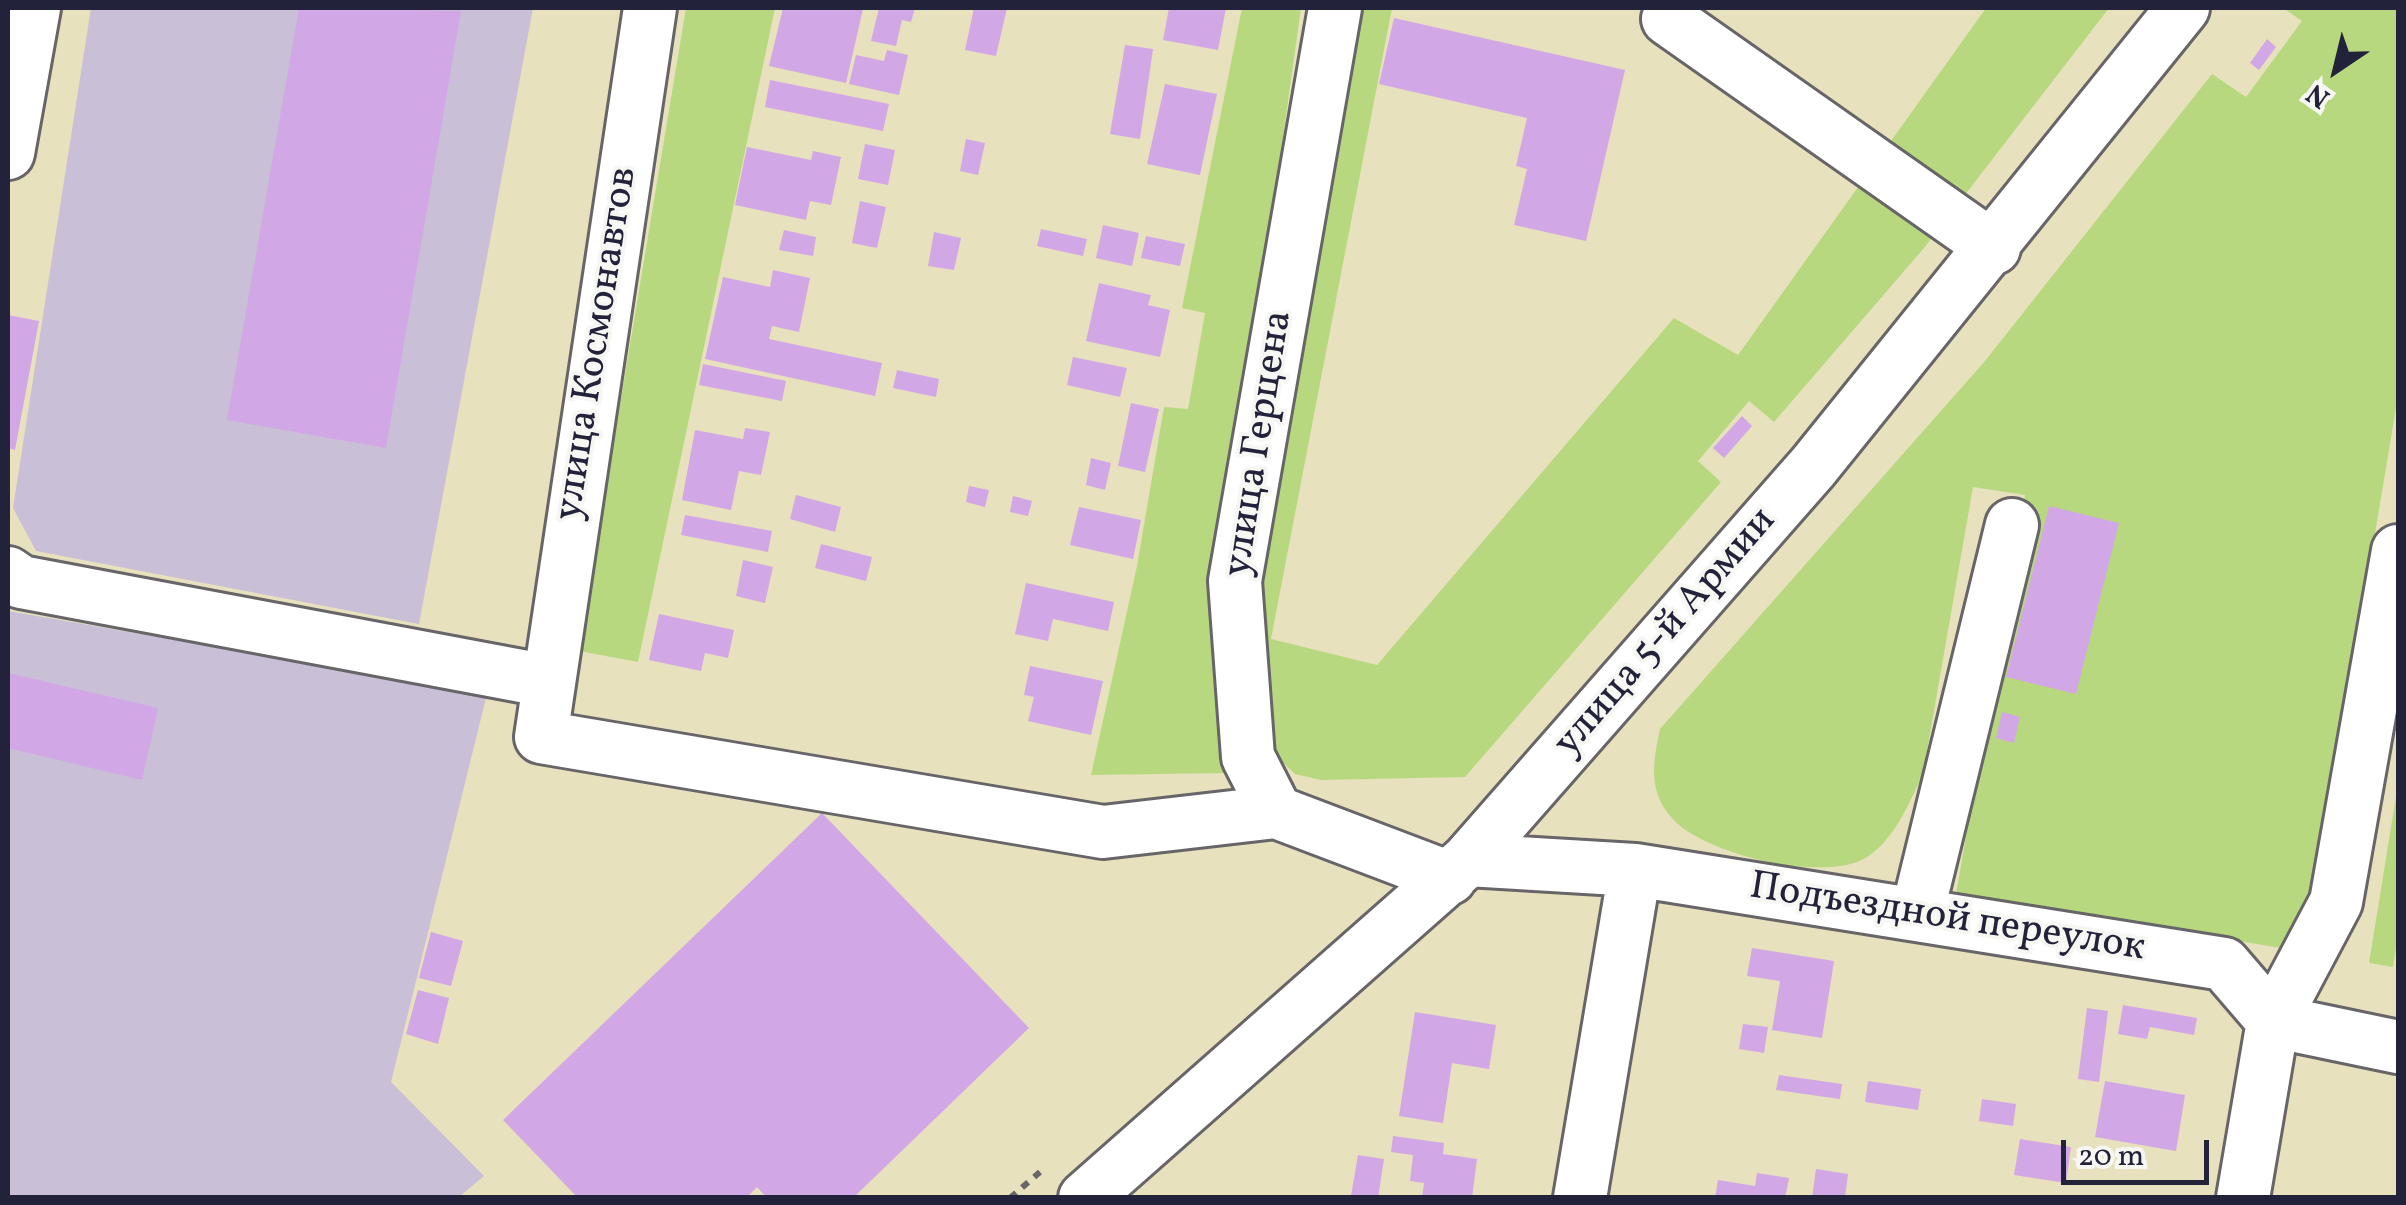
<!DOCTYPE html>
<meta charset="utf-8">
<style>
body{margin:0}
#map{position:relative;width:2406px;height:1205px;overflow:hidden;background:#e8e1bd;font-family:Vollkorn,serif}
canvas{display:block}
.frame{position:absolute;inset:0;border:10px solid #22223b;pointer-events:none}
.north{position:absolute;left:2286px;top:20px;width:100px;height:100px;-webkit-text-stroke:8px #f6f6f2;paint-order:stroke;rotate:215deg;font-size:28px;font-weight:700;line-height:40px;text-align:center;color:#22223b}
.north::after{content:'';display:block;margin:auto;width:35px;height:45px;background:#22223b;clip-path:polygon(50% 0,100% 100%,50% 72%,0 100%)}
.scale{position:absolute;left:2061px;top:1140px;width:148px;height:45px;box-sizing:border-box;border:5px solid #22223b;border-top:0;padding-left:12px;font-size:30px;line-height:35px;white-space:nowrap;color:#22223b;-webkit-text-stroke:8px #f6f6f2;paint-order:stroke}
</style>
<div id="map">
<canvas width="2406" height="1205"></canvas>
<div class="frame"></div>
<div class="north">N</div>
<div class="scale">20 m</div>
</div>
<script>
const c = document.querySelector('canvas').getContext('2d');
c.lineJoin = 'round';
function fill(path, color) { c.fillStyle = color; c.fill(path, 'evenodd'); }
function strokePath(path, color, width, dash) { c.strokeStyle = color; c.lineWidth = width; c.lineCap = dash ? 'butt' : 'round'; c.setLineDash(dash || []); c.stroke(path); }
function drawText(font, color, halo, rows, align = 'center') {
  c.font = font + ' Vollkorn,serif'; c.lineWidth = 8; c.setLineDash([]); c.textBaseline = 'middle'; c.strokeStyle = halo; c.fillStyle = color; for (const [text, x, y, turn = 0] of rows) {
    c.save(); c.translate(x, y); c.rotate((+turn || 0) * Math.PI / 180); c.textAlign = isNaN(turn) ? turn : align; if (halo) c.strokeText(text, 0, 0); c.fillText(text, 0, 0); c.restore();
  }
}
fill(new Path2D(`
 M91,8H533L419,624L36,551L13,508Z
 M8,611L487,694L391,1082L484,1176L459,1197H8Z`), '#c9bfd7');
fill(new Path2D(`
 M686,8H775L638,662L579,651Z
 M1242,8H1301L1218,604L1227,773L1091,775L1137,566L1164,407L1188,409L1205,313L1182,308Z
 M1348,8H1392L1271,639L1377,665L1674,318L1738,355L1986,8H2109L1924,248L1774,422L1749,401L1698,461L1721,482L1465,777L1321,780L1295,774L1274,754L1244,625Z
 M2283,8H2398V396L2305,952L1956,894L2025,495L1973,487L1923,774C1909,803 1895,839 1867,857C1826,884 1701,854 1671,817C1648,791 1653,761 1660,729L1985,361L2212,74L2246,97L2302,21Z
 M2398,784V935L2393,967L2369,963Z`), '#b8d880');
fill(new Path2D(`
 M299,8L461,11L386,448L227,420Z
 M783,8L863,9L846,83L769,66Z
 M879,8H915L911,22L902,20L896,46L871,41Z
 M974,8H1007L996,56L965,50Z
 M1169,8H1226L1218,50L1163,40Z
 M1394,18L1625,70L1586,241L1514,225L1527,169L1516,166L1527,118L1379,84Z
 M2267,39L2276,47L2259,70L2250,63Z
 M1125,45L1153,49L1140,139L1110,134Z
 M887,50L908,55L899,95L849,84L856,55L884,61Z
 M770,80L889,104L883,131L765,107Z
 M1165,84L1217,94L1200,175L1147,164Z
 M966,139L985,143L978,175L960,171Z
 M865,144L895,150L888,185L858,179Z
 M747,147L811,160L813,151L841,157L831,205L810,201L806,220L735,205Z
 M860,201L886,207L877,248L852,243Z
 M1103,225L1139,233L1132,266L1096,258Z
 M1041,229L1087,239L1083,256L1037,246Z
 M784,230L816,237L813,256L779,250Z
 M934,232L961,238L954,270L928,266Z
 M1146,236L1185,244L1180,266L1141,258Z
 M773,270L810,278L799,332L772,326L769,339L882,363L875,396L705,359L723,277L770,287Z
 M1099,283L1151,295L1148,305L1170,310L1160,357L1086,341Z
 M8,315L39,321L15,450L8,448Z
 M1073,357L1127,368L1120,397L1067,385Z
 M703,364L786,381L782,401L699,385Z
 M897,370L939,379L936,397L893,388Z
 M1131,403L1159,409L1145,472L1118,466Z
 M1742,416L1752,426L1724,458L1713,448Z
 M745,428L770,432L761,475L739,471L731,510L682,500L695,430L743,439Z
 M1091,458L1111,463L1105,490L1086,485Z
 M969,486L989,490L985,507L966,502Z
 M796,495L841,507L835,532L790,519Z
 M1013,496L1032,501L1028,516L1010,512Z
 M2049,506L2119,523L2076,694L2006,677Z
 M1079,507L1141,520L1133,559L1070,545Z
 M685,515L772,531L768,552L681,535Z
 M821,544L872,557L866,581L815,568Z
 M743,560L773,567L765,603L736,596Z
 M1026,583L1114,602L1108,631L1053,619L1048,641L1015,634Z
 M659,614L734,630L728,658L705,653L701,671L649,660Z
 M1030,666L1103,681L1091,735L1028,721L1034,697L1024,695Z
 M8,673L158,708L142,780L8,748Z
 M2002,712L2020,717L2014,743L1996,738Z
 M822,813L1029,1028L853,1198H767L757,1187L746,1198H578L503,1120Z
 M431,932L463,941L451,986L419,978Z
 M1752,948L1834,961L1822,1038L1772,1030L1780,981L1747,976Z
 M418,990L449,998L438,1044L406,1034Z
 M2123,1005L2197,1018L2194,1035L2150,1027L2147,1039L2118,1034Z
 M2087,1008L2108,1011L2099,1082L2078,1079Z
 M1415,1012L1496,1025L1489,1069L1452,1063L1443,1123L1399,1116Z
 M1743,1024L1768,1027L1764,1053L1739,1049Z
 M1779,1075L1842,1084L1840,1099L1776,1090Z
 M1868,1081L1921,1089L1918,1110L1865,1102Z
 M2105,1081L2185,1095L2176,1151L2095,1137Z
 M1982,1099L2016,1104L2013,1126L1979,1121Z
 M1393,1136L1444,1143L1443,1154L1477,1159L1472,1198H1422L1424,1183L1410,1181L1413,1155L1391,1152Z
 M2020,1139L2071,1147L2066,1183L2014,1175Z
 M1358,1155L1384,1159L1378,1198L1351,1196Z
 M1816,1169L1848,1174L1845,1198H1812Z
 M1757,1173L1789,1178L1785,1198H1715L1718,1180L1755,1186Z`), '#d1a8e5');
const minor = new Path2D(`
 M650,8L541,737L1103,832L1276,812
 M1335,8L1235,581L1248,757L1276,812L1450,878
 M1668,19L1994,248
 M8,153L34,8
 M8,573L21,582L548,681
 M1468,860L1635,870L2224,964L2273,1021L2398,1047
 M1917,914L2012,525
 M1085,1198L1468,860L1813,467L2183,8
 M1580,1198L1635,870
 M2243,1198L2273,1021L2336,902L2398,551`);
strokePath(minor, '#676568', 58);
strokePath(new Path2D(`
 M1010,1198L1040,1172`), '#676568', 6, [8, 8]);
strokePath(minor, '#fff', 52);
drawText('40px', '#22223b', '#f6f6f2', [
 ["улица Космонавтов",599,344,-81],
 ["улица Герцена",1261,444,-81],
 ["улица 5-й Армии",1667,634,-49],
 ["Подъездной переулок",1947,920,9]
]);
</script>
